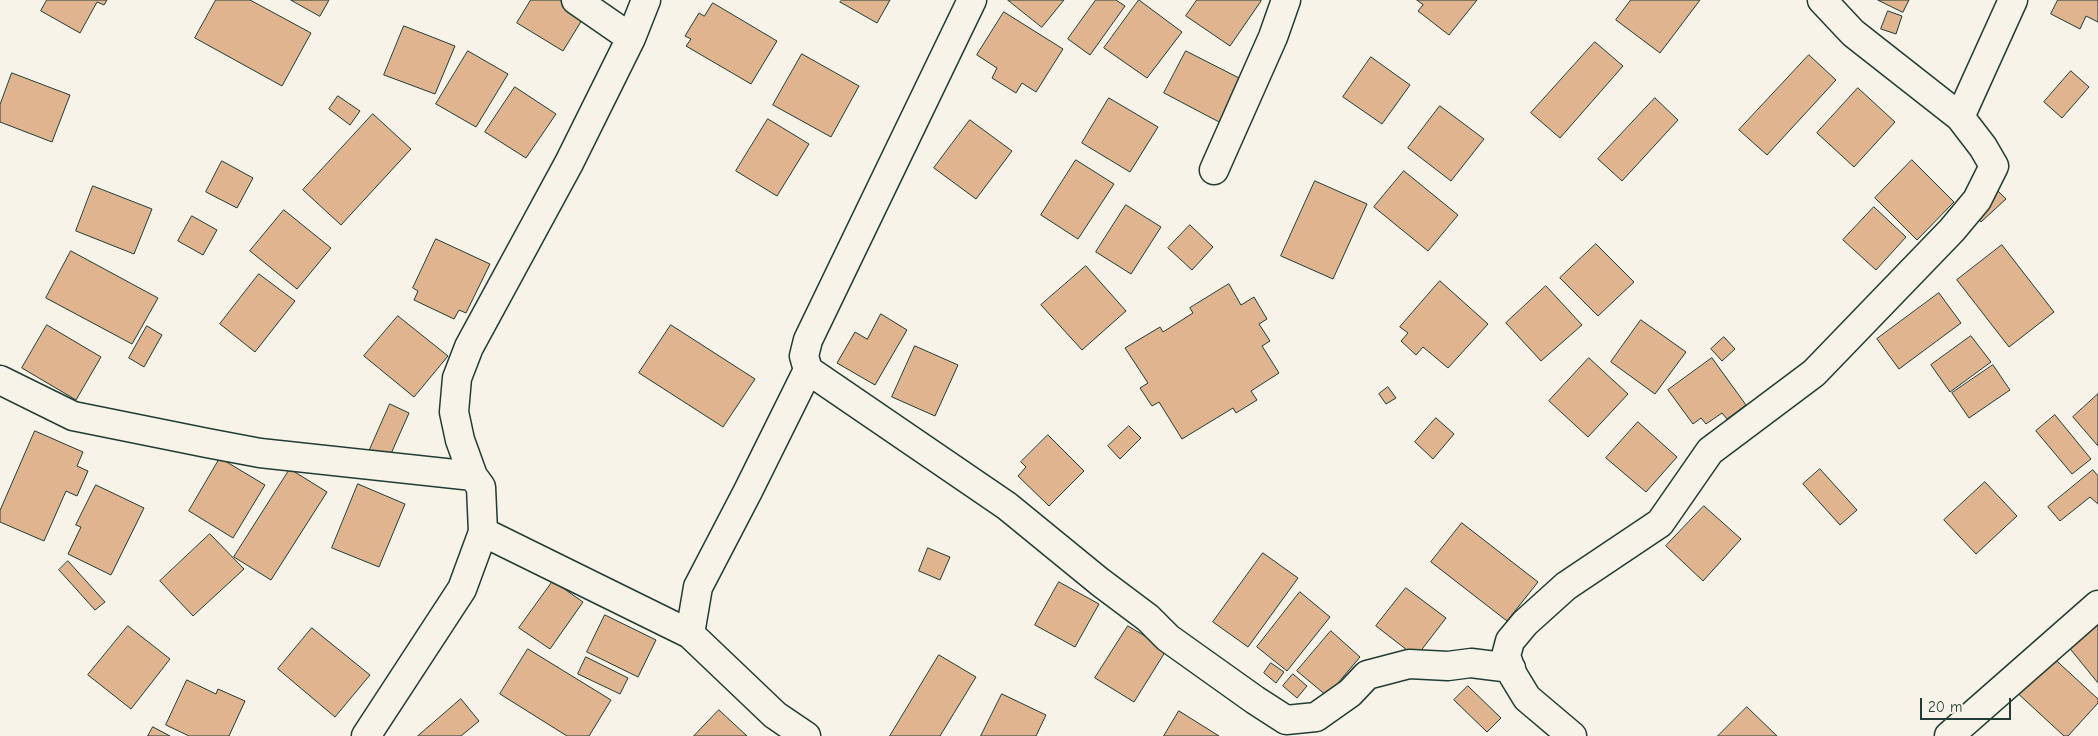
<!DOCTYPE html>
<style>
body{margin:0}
#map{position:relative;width:2098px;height:736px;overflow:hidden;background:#f7f3e8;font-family:"Comic Neue",sans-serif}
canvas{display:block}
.scale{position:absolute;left:1920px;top:698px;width:91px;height:22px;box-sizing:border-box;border:2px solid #1f3d34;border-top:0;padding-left:6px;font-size:15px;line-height:18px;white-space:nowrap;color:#1f3d34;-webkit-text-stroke:4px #f7f3e8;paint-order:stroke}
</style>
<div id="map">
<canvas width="2098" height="736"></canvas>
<div class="scale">20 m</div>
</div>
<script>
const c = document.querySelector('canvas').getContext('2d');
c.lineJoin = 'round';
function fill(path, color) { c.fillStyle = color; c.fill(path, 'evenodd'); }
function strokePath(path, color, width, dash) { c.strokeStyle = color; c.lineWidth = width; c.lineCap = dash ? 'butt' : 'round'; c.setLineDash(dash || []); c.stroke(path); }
const building = new Path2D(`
 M47,0H107L104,5L97,2L80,33L41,11Z
 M216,0H250L311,33L282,86L195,38Z
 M291,0H329L320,16Z
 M531,0H561L585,15L563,51L517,23Z
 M842,0H890L877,23L840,2Z
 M1008,0H1064L1042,27Z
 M1096,0H1116L1125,6L1090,55L1068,39Z
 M1139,0L1182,32L1147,78L1104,48Z
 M1197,0H1261V1L1230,46L1186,16Z
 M1417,0H1477L1449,35L1418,11L1423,5Z
 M1631,0H1700L1660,53L1616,20Z
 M1878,0H1909L1903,12Z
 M2058,0H2098V22L2086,16L2080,29L2051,14Z
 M713,3L777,41L751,84L686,46L691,39L685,36L699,13L704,16Z
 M1888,11L1902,16L1896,34L1881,29Z
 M1004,12L1063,49L1036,92L1022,83L1016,93L992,78L997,68L977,55Z
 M404,26L455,46L435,94L384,75Z
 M1595,42L1623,66L1560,138L1531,113Z
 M468,51L508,74L476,127L436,104Z
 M1186,51L1243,80L1221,123L1164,93Z
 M802,54L859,86L831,137L773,105Z
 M1809,55L1836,80L1767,155L1739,130Z
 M1371,57L1410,85L1382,124L1343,97Z
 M2071,71L2089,87L2062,118L2044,102Z
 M12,73L70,95L52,142L0,122V105Z
 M515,87L556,114L526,158L485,132Z
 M1858,88L1895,122L1854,167L1817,133Z
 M338,96L360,111L350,125L329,109Z
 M1109,98L1158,127L1130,172L1082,143Z
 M1655,98L1678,120L1622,181L1598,159Z
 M1440,106L1484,139L1451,181L1408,148Z
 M373,114L411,149L341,225L303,190Z
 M768,119L809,144L777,196L736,171Z
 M970,120L1012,151L976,199L934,168Z
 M1076,160L1114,184L1078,239L1041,215Z
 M1912,160L1954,202L1917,240L1875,198Z
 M222,161L253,178L237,208L206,192Z
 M1404,171L1458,215L1428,251L1374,207Z
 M1315,181L1367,204L1333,279L1281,256Z
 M93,186L152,209L134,254L76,231Z
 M1997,190L2006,199L1981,222L1973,213Z
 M1126,205L1161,227L1131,274L1096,252Z
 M1874,207L1906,237L1876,270L1843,240Z
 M284,210L331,248L297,289L250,251Z
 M192,216L217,230L203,255L178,241Z
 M1190,225L1213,247L1192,270L1168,248Z
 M436,239L490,264L466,313L459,310L454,319L414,300L418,291L413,288Z
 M1596,244L1634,282L1598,316L1560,278Z
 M2002,245L2054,312L2009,347L1957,280Z
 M71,251L158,298L132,344L46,298Z
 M1086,266L1126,311L1082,350L1041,305Z
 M259,274L295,301L255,352L220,324Z
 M1440,281L1488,324L1448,368L1423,347L1416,355L1401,341L1408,333L1400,327Z
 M1229,284L1241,305L1254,297L1267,319L1259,324L1270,341L1262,346L1279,373L1251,391L1257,400L1236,413L1233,408L1182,439L1159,402L1152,406L1140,388L1148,383L1125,348L1160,327L1163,332L1193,313L1190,308Z
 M1546,286L1582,325L1541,361L1506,323Z
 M1939,293L1961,323L1899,369L1877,339Z
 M881,314L907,330L875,385L837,363L855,332L867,339Z
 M398,316L448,356L414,397L364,356Z
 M1641,320L1686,352L1655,394L1611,362Z
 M47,325L101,357L76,400L22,368Z
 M671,325L755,379L723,427L639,373Z
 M147,326L162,335L144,367L129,358Z
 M1971,336L1991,362L1950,392L1931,365Z
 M1724,337L1735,349L1722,361L1711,349Z
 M915,346L958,365L935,416L892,397Z
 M1589,358L1628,394L1588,437L1549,401Z
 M1712,358L1746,405L1727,419L1722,413L1706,424L1701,418L1693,424L1668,390Z
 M1993,365L2010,390L1969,418L1952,393Z
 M1388,387L1396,398L1386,404L1379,394Z
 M2098,394V446L2073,417Z
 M390,404L409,413L386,465L367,456Z
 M2055,415L2091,459L2072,474L2036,431Z
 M1436,418L1454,434L1433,459L1415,442Z
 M1638,422L1677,457L1646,492L1606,458Z
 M1129,426L1141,438L1120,459L1108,446Z
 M35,431L83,452L77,466L88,471L77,496L66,491L44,541L0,522V511Z
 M1048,435L1084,471L1049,506L1018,476L1026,467L1021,462Z
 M220,458L265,485L233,538L189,511Z
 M290,469L327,492L271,580L234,557Z
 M1820,469L1857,510L1840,525L1803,484Z
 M2093,470L2098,476V504L2090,497L2060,521L2048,507Z
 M1985,482L2017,516L1976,554L1944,520Z
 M358,484L405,504L379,567L332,548Z
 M96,485L144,508L111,575L68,554L81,527L76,525Z
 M1704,506L1741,539L1703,581L1666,546Z
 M1462,523L1538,582L1507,621L1431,562Z
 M210,534L244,569L193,616L160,581Z
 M928,548L950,557L940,580L919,571Z
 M1263,553L1298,578L1248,647L1213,622Z
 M68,561L105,602L95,610L59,570Z
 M553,581L583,602L550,649L519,628Z
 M1059,582L1099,604L1075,647L1035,625Z
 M1406,588L1446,618L1416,657L1376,626Z
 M1300,592L1330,617L1287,671L1257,647Z
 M605,615L656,640L638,677L587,652Z
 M2098,620V683L2067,645Z
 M128,626L170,659L131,709L88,675Z
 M1128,626L1167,649L1134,702L1095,678Z
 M312,628L370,675L335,717L278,669Z
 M1331,631L1360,657L1327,696L1297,671Z
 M528,649L611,700L589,736H567L500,694Z
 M2047,652L2098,699V703L2068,736H2064L2013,689Z
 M939,655L976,677L940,736H890Z
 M586,657L628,678L620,694L578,674Z
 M1271,663L1284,672L1276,683L1264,673Z
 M1293,674L1307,686L1297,698L1283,686Z
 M187,680L216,694L218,689L245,701L229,736H189L166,725Z
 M1468,686L1501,718L1487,732L1454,700Z
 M1002,694L1046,715L1036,736H981Z
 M461,699L479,721L461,736H418Z
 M1747,707L1777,736H1718Z
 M719,710L747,736H694Z
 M1179,711L1219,736H1164Z
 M153,727L170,736H148Z`);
fill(building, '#dfb48f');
strokePath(building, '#1f3d34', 1);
const minor = new Path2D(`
 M576,0L631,38
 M972,0L808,340L804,356L808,370L1007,506L1100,582L1148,618L1168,638L1255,700L1286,720L1316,717L1350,693L1367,675L1409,664L1448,666L1471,663L1511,668
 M1960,117L2013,0
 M1214,170L1273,37L1286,0
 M0,380L73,416L207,443L260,453L473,476
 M483,532L690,634
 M366,736L462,589L483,532L481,487L473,476L460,440L454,412L457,378L469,347L569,163L631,38L646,0
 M806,736L775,715L690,634L698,587L748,491L808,370
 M1572,736L1527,698L1513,675L1506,656L1510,641L1525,623L1566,586L1660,523L1710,451L1814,373L1952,230L1977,200L1994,166L1983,147L1960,117L1853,33L1822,0
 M1949,736L2098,605`);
strokePath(minor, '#1f3d34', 31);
strokePath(minor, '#f7f3e8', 28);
</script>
